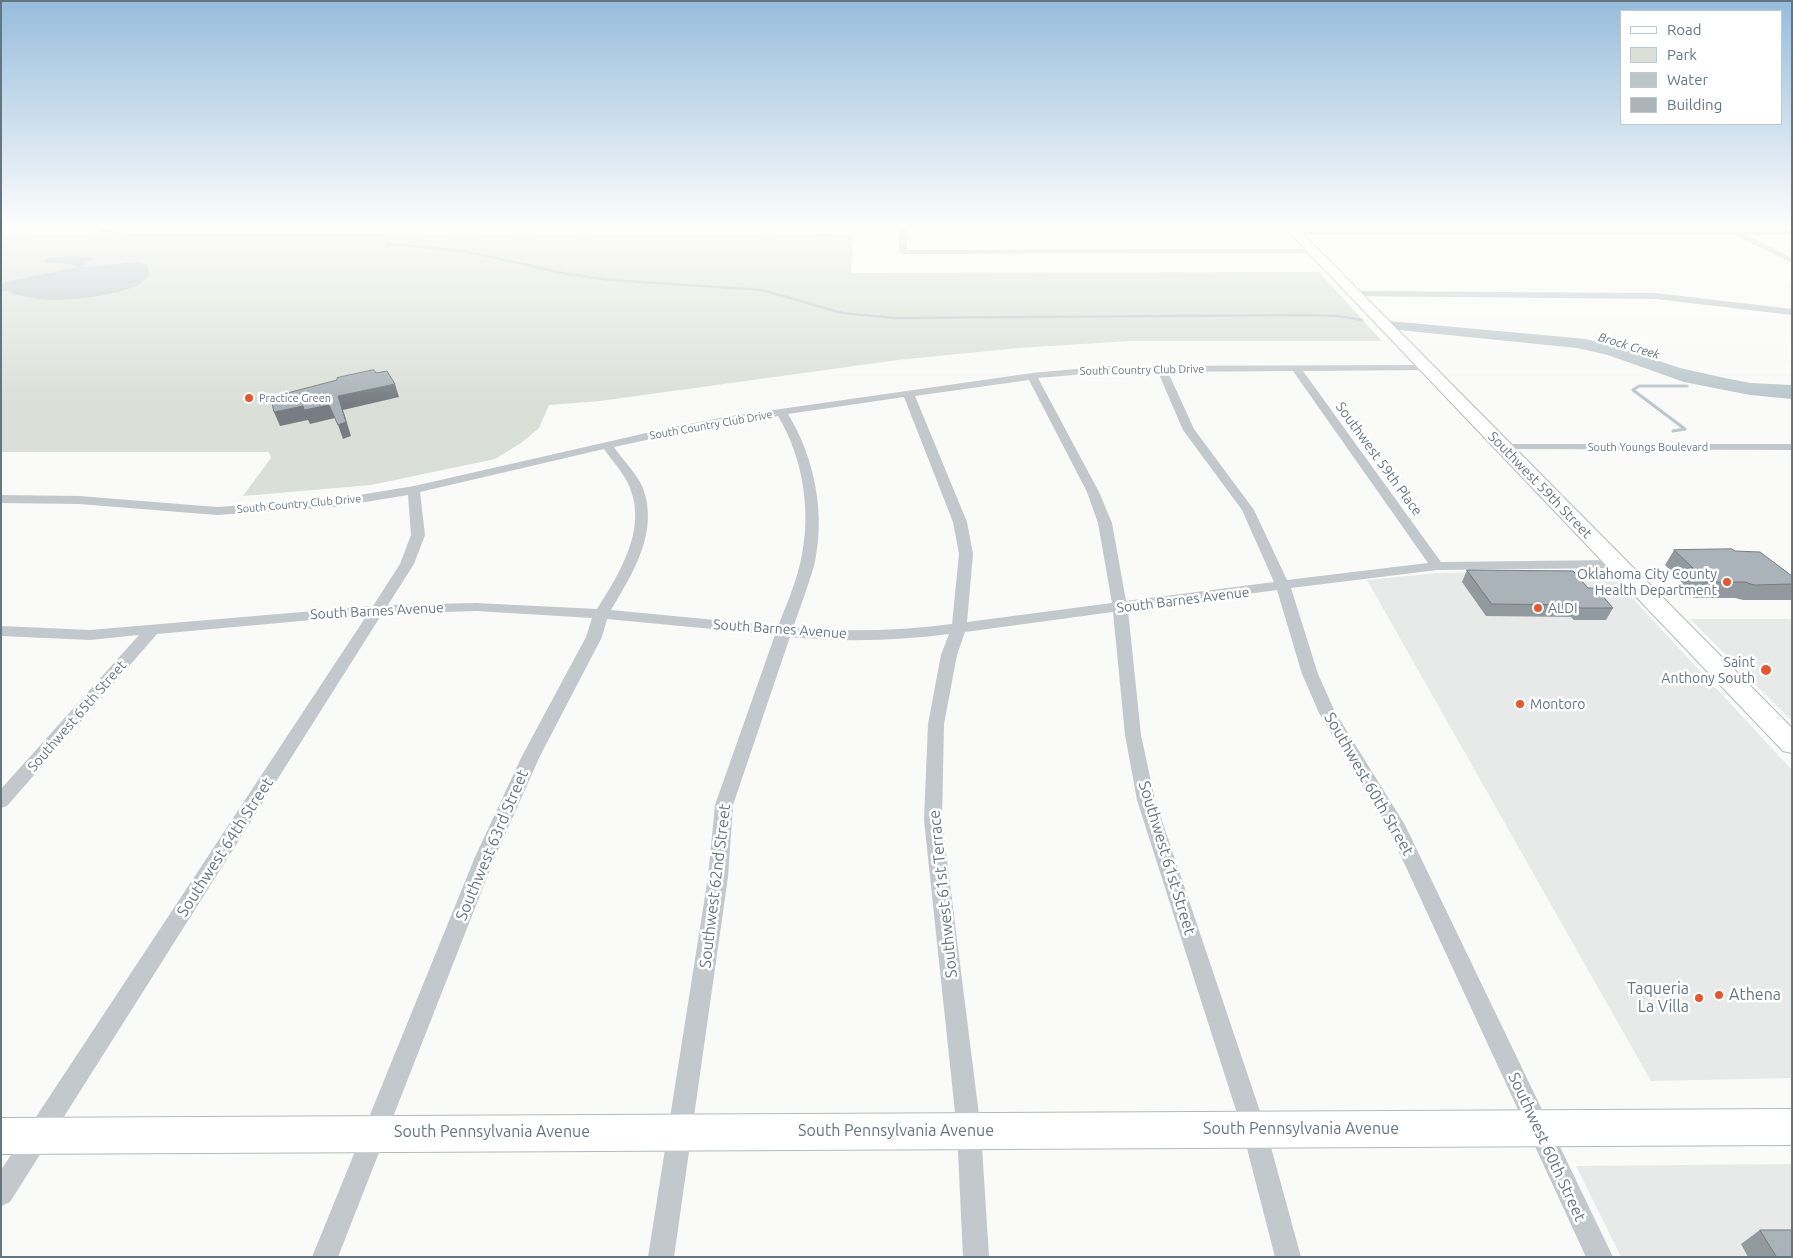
<!DOCTYPE html>
<style>
body{margin:0}
#map{position:relative;width:1793px;height:1258px;overflow:hidden;background:#fafaf8;font-family:Ubuntu,sans-serif}
canvas{display:block}
.frame{position:absolute;inset:0;border:2px solid #657683;pointer-events:none}
.legend{position:absolute;left:1620px;top:10px;width:162px;height:115px;box-sizing:border-box;background:#fff;border:1px solid #c1c8cd;margin:0;padding:6px 9px;list-style:none;font-size:15px;color:#657683}
.legend li{display:flex;align-items:center;gap:10px;height:25px}
.legend b{width:25px;border:1px solid #c1c8cd}
</style>
<div id="map">
<canvas width="1793" height="1258"></canvas>
<div class="frame"></div>
<ul class="legend">
<li><b style="height:6px;background:#fff"></b>Road</li>
<li><b style="height:14px;background:#dadfd7"></b>Park</li>
<li><b style="height:14px;background:#bbc7cb"></b>Water</li>
<li><b style="height:14px;background:#aab3b9"></b>Building</li>
</ul>
</div>
<script>
const c = document.querySelector('canvas').getContext('2d');
c.lineJoin = 'round';
function fill(path, color) { c.fillStyle = color; c.fill(path, 'evenodd'); }
function strokePath(path, color, width, dash) { c.strokeStyle = color; c.lineWidth = width; c.lineCap = dash ? 'butt' : 'round'; c.setLineDash(dash || []); c.stroke(path); }
function drawText(font, color, halo, rows, align = 'center') {
  c.font = font + ' Ubuntu,sans-serif'; c.lineWidth = 5; c.setLineDash([]); c.textBaseline = 'middle'; c.strokeStyle = halo; c.fillStyle = color; for (const [text, x, y, turn = 0] of rows) {
    c.save(); c.translate(x, y); c.rotate((+turn || 0) * Math.PI / 180); c.textAlign = isNaN(turn) ? turn : align; if (halo) c.strokeText(text, 0, 0); c.fillText(text, 0, 0); c.restore();
  }
}
fill(new Path2D(`
 M1593,569L1609,573L1792,770V1078L1651,1081L1367,580L1437,573Z
 M1690,619H1792V721Z
 M1792,1164V1257H1621L1576,1166Z`), '#e8e9e9');
fill(new Path2D(`
 M103,231L133,235L854,234L851,273L1319,272L1382,341H1130L1019,348L898,360L600,401L549,405L539,428L521,443L495,459L371,485L243,496L271,458L269,452H1V235L88,234Z`), '#dadfd7');
fill(new Path2D(`
 M55,257H94L82,267L138,262L147,265L149,275C141,294 70,301 50,300C37,300 25,296 12,294L10,291H1L2,284L10,281L78,267L73,266L72,264L43,262L48,258Z
 M1389,321L1586,339L1624,349L1680,368L1725,378L1750,383L1792,385V399L1750,395L1684,382L1608,355L1577,348L1399,330Z`), '#bbc7cb');
strokePath(new Path2D(`
 M95,226L103,230L100,231L131,235H386
 M389,226L386,235L388,244L464,251L567,274L611,280L762,290L842,313L895,318L1308,315L1338,316L1362,320`), '#bbc7cb', 2.5);
strokePath(new Path2D(`
 M1673,431L1685,429L1633,390L1639,386H1687`), '#bbc7cb', 3);
const secondary = new Path2D(`
 M1283,226H1295L1792,728V753L1783,751Z
 M1792,1109V1145L1,1154V1118Z`);
strokePath(secondary, '#b3babf', 2);
fill(new Path2D(`
 M899,226H907V250L1312,249L1316,251L1312,253L903,254L899,252Z
 M1291,231H1792V235H1746L1792,258V263L1734,235H1291Z
 M1426,365L1430,366V370L1303,371L1441,562L1617,560L1624,564L1617,568L1437,570L1291,588L1318,674L1335,712L1405,825L1613,1257H1586L1388,828L1319,713L1302,674L1277,590L1128,610L1141,735L1155,800L1266,1129L1301,1257H1275L1242,1129L1137,800L1125,735L1113,612L965,632L957,655L944,724L942,820L981,1131L989,1257H963L957,1131L924,820L928,724L941,655L949,634C897,641 842,642 790,637L733,805L728,877L674,1257H648L708,877L715,805L775,635L607,619L602,637L540,756L495,857L338,1257H312L475,857L522,756L586,637L592,618L476,611L382,614L10,1202L1,1206V1170L367,615L157,634L7,806L1,808V789L139,635L90,640L1,636V626L90,630L373,606L400,564L411,535L408,495L335,507L217,515L79,504L1,503V495L79,496L217,507L335,499L414,486L664,429L725,417L1032,373L1108,366ZM1293,371L1428,563L1287,580L1254,510L1194,429L1168,372ZM1108,372H1158L1183,430L1242,510L1274,582L1126,601L1112,523L1099,492L1038,378ZM1029,380L1087,492L1098,523L1112,603L967,622L973,554L967,522L915,396ZM904,397L953,522L959,554L952,624C900,631 845,632 793,628C800,607 808,587 814,566C826,515 815,458 788,414ZM778,416C804,459 812,515 800,564C795,585 786,606 778,626L611,610C633,573 659,532 643,488C637,474 623,460 614,447L725,423ZM604,449C612,461 625,474 630,488C647,530 619,574 597,609L476,603L388,605L414,564L425,535L420,492Z
 M1504,444H1792V450L1500,449L1498,447L1500,445Z`), '#c3c8cc');
fill(new Path2D(`
 M1353,291L1656,293L1792,309V315L1656,299L1349,296L1348,294L1349,292Z`), '#c3c8cc');
fill(secondary, '#fff');
fill(new Path2D(`
 M1674,550L1792,576V600H1743L1735,598H1693L1679,584L1681,581L1665,565Z
 M1467,570L1588,588L1613,608L1606,620H1574L1571,617L1486,616L1462,582Z
 M1760,1230L1792,1257H1748L1741,1244Z`), '#929a9f');
fill(new Path2D(`
 M395,384L399,397L343,410L351,436L343,439L338,425V396Z
 M329,405L335,418L310,424L308,420L280,426L274,412L303,406Z`), '#777d82');
const building = new Path2D(`
 M374,370L376,373L387,371L395,384L338,396L346,422L338,425L329,405L304,410L303,406L274,412L271,399L276,398V396L337,380V378Z
 M1732,549L1735,551L1760,552L1792,576V584L1754,585L1745,582H1703L1689,568H1693L1674,550Z
 M1467,570L1573,571L1588,588H1596L1613,608H1580L1578,605L1492,604Z
 M1760,1230H1792V1257H1777Z`);
fill(building, '#aab3b9');
strokePath(building, '#777d82', 1);
const sky = c.createLinearGradient(0, 0, 0, 403);
sky.addColorStop(0, '#96bcdc');
sky.addColorStop(0.56, '#fdfdfc');
sky.addColorStop(1, '#fdfdfc00');
c.fillStyle = sky;
c.fillRect(0, 0, 1793, 403);
for (const [x, y, r, color] of [
 [249,398,5,"#e4572e"],
 [1727,582,5,"#e4572e"],
 [1538,608,5,"#e4572e"],
 [1766,670,6,"#e4572e"],
 [1520,704,5,"#e4572e"],
 [1719,995,5,"#e4572e"],
 [1699,998,5,"#e4572e"]
]) { const dot = new Path2D(); dot.arc(x, y, r, 0, 2 * Math.PI); c.fillStyle = color; c.fill(dot); strokePath(dot, '#fff', 2); }
drawText('11px', '#657683', '#fff', [
 ["South Country Club Drive",1142,370,-1],
 ["South Country Club Drive",711,425,-10],
 ["South Youngs Boulevard",1648,447],
 ["South Country Club Drive",299,504,-5]
]);
drawText('11px', '#657683', '#fff', [
 ["Practice Green",259,398]
], 'left');
drawText('italic 12px', '#60757c', '#fff', [
 ["Brock Creek",1629,346,17]
]);
drawText('14px', '#657683', '#fff', [
 ["Southwest 59th Place",1379,459,54],
 ["Southwest 59th Street",1540,485,46],
 ["South Barnes Avenue",1183,600,-7],
 ["South Barnes Avenue",377,611,-3],
 ["South Barnes Avenue",780,629,4],
 ["Southwest 65th Street",77,716,-49]
]);
drawText('14px', '#657683', '#fff', [
 ["Oklahoma City County",1717,574],
 ["Health Department",1717,590],
 ["ALDI",1548,608,"left"],
 ["Saint",1755,662],
 ["Anthony South",1755,678],
 ["Montoro",1530,704,"left"]
], 'right');
drawText('16px', '#657683', '#fff', [
 ["Southwest 60th Street",1369,784,60],
 ["Southwest 63rd Street",492,845,-67],
 ["Southwest 64th Street",225,847,-57],
 ["Southwest 61st Street",1167,858,73],
 ["Southwest 62nd Street",715,886,-83],
 ["Southwest 61st Terrace",943,894,-96],
 ["South Pennsylvania Avenue",1301,1129],
 ["South Pennsylvania Avenue",896,1131],
 ["South Pennsylvania Avenue",492,1132],
 ["Southwest 60th Street",1547,1147,65]
]);
drawText('16px', '#657683', '#fff', [
 ["Taqueria",1689,989],
 ["La Villa",1689,1007],
 ["Athena",1729,995,"left"]
], 'right');
</script>
